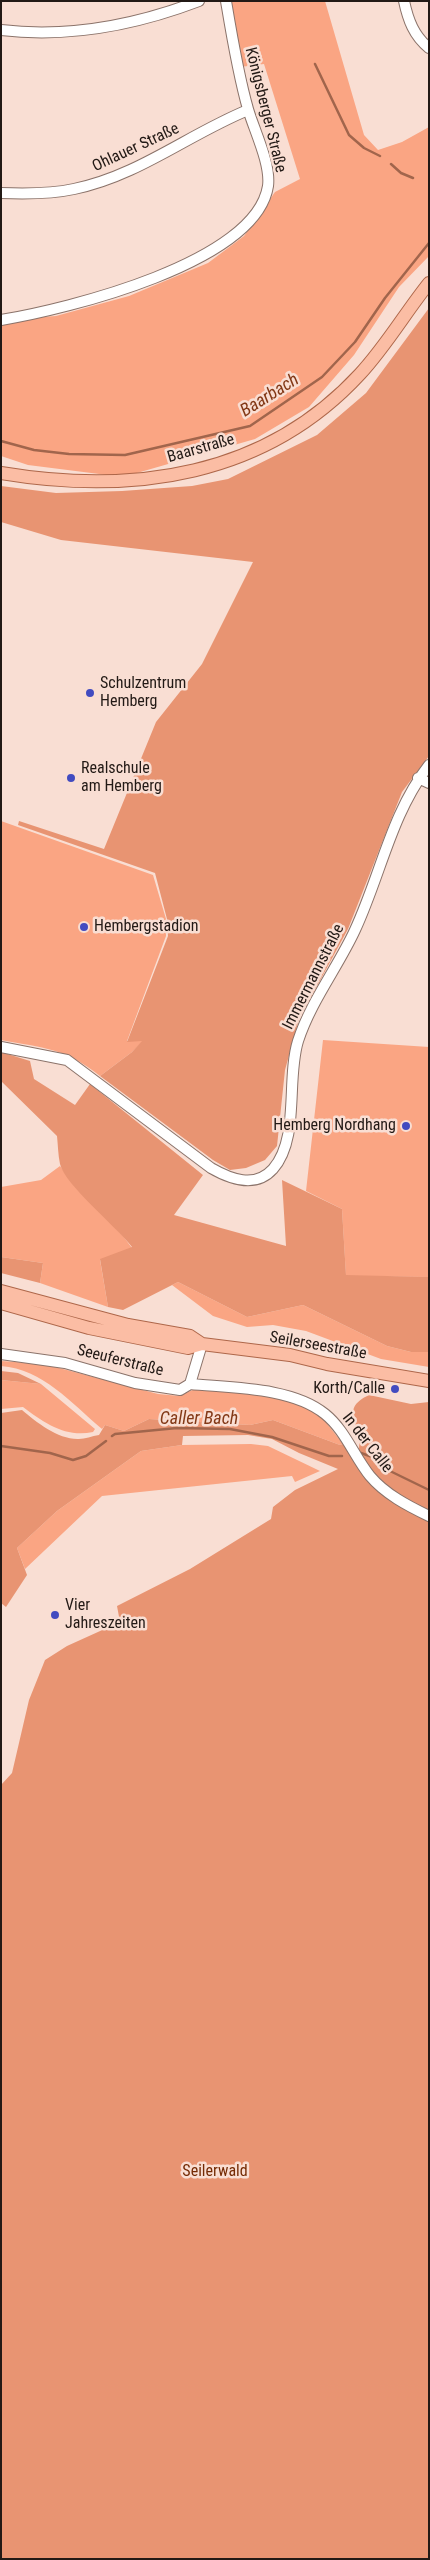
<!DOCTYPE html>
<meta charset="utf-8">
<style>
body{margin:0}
#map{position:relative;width:430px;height:2560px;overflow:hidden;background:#f9ded3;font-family:"Roboto Condensed",sans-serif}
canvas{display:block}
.frame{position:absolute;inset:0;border:2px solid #221915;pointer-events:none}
</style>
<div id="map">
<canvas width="430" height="2560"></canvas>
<div class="frame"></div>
</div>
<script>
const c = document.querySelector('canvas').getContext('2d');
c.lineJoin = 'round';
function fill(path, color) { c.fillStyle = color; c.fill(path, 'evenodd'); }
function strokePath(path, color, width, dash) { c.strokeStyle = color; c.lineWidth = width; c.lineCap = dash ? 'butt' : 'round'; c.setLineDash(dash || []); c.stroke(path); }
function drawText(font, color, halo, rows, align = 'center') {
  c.font = font + ' "Roboto Condensed",sans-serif'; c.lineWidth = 5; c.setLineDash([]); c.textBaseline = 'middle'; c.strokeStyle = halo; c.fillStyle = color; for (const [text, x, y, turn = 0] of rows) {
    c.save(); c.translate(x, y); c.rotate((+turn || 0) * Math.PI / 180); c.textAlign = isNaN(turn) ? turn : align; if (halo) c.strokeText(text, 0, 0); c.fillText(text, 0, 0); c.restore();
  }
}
fill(new Path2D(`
 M227,1H325L364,135L378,150L402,142L429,127V256L399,287L354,355L309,407L255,439L123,477L28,465L1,456V320L56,316L129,296L208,263L244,236L275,192L300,179L264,64L240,67Z
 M1,821L153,875L166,919V936L127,1041H143L132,1052L100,1076C65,1048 44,1048 1,1040Z
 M323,1040L429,1047V1277L346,1276L342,1209L306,1191Z
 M60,1166C80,1196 111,1218 132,1248L100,1260L108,1307L40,1283L43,1263L1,1257V1187L41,1180Z
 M178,1282L247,1317L303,1305L387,1346L411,1352H429V1367L381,1359L306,1331L273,1325L247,1327L213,1316L172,1285Z
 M1,1361L44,1364L158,1394L179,1396L195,1389L270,1396L300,1404L322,1417L343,1444L340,1445L273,1420L250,1425L149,1419L124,1431L105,1425L102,1429C71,1403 43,1369 1,1366Z
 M1,1380L41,1384L95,1429L93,1432C66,1438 44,1423 23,1407L1,1409Z
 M251,1444L268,1446L320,1471L295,1482L292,1476L102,1496L25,1569L17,1548L57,1511L141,1451L182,1445Z`), '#faa583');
fill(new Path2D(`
 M429,308V756L402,792L348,929L299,1019L285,1070L277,1146L265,1160L246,1168L230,1170L213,1160L100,1076L132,1052L142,1041L127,1042L168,936L167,919L155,873L18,825L19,821L104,849L156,722L202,664L253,562L61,540L1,522V486L56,493L122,491L192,486L228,479L317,435L366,393Z
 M1,1052L30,1061L34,1079L75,1105L90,1084L203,1175L174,1215L286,1246L282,1180L342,1209L346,1275L429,1277V1352H411L387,1346L303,1305L247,1317L178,1282L123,1310L108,1307L100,1259L132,1247C116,1226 65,1185 60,1164C58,1155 58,1145 57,1136L1,1081Z
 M1,1257L43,1263L40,1283L1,1273Z
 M1,1371L18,1373L41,1384L1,1380Z
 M369,1395L411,1404L429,1402V2559H1V1785L12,1773L29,1700L45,1660L67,1646L120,1622L117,1606L190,1569L271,1519L273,1507L295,1490L338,1469L299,1453L272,1439L248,1435L183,1436L182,1445L141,1451L57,1511L17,1548L27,1575L6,1607L1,1603V1413L22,1410C36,1422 59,1440 79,1439C85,1439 92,1436 99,1435L105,1425L124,1431L149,1419L250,1425L273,1420L340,1445L343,1444L348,1452L359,1449C364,1426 337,1410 369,1395Z`), '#e89472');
strokePath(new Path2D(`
 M315,64L349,135L364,148L380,156
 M391,164L401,173L413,178
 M1,441L34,450L69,454L125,455L250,426L322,377L355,342L385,298L429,243
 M112,1436L115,1434L177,1428L230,1429L272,1437L329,1456H342
 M1,1446L50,1453L73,1460L86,1456L106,1441
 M361,1453L378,1459L390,1471L429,1490`), '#a1654c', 2.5);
const minor = new Path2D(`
 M404,1C408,20 414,36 429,48
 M1,30C68,38 136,25 199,1
 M1,193C25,194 51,194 74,189C138,176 189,134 248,110
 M1,320C67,309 256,263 268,186C271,164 254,130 248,109C238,74 232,37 226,1
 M418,778L429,783
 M1,1047L67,1060L211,1168C230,1179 255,1189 273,1169C300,1138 286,1080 298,1041C311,1001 338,967 355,930C381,874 391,814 429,765
 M1,1354L65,1363L135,1383L180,1390L190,1384L202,1344
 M190,1384C231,1388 292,1387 325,1414C345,1430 354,1456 370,1476C385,1494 408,1506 429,1516`);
const major = new Path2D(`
 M1,473C133,495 265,477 360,374C386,346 405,313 429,283
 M1,1291L128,1325L190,1336L202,1344
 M1,1303L89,1328L188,1348L202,1344L290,1355L327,1364L429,1381`);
strokePath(minor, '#8b736a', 12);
strokePath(major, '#ae674a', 14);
strokePath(minor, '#fff', 10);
strokePath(major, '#fbbda4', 12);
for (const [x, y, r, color] of [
 [90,693,5,"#424bc0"],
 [71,778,5,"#424bc0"],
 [84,927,5,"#424bc0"],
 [406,1126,5,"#424bc0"],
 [395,1389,5,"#424bc0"],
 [55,1615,5,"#424bc0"]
]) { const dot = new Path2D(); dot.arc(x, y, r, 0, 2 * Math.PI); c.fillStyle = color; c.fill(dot); strokePath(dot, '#f9ded3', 2); }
drawText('16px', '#221915', '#f9ded3', [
 ["Königsberger Straße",265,110,76],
 ["Ohlauer Straße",136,148,-25],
 ["Baarstraße",201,449,-16],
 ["Immermannstraße",314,977,-63],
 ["Seilerseestraße",318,1346,10],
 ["Seeuferstraße",120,1361,14],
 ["In der Calle",367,1443,52]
]);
drawText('16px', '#221915', '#f9ded3', [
 ["Schulzentrum",100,684],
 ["Hemberg",100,702],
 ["Realschule",81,769],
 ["am Hemberg",81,787],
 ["Hembergstadion",94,927],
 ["Hemberg Nordhang",396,1126,"right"],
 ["Korth/Calle",385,1389,"right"],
 ["Vier",65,1606],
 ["Jahreszeiten",65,1624]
], 'left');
drawText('16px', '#742a03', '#f9ded3', [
 ["Seilerwald",215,2172]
]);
drawText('italic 18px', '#833816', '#f9ded3', [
 ["Baarbach",270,396,-32],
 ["Caller Bach",199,1419]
]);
</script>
